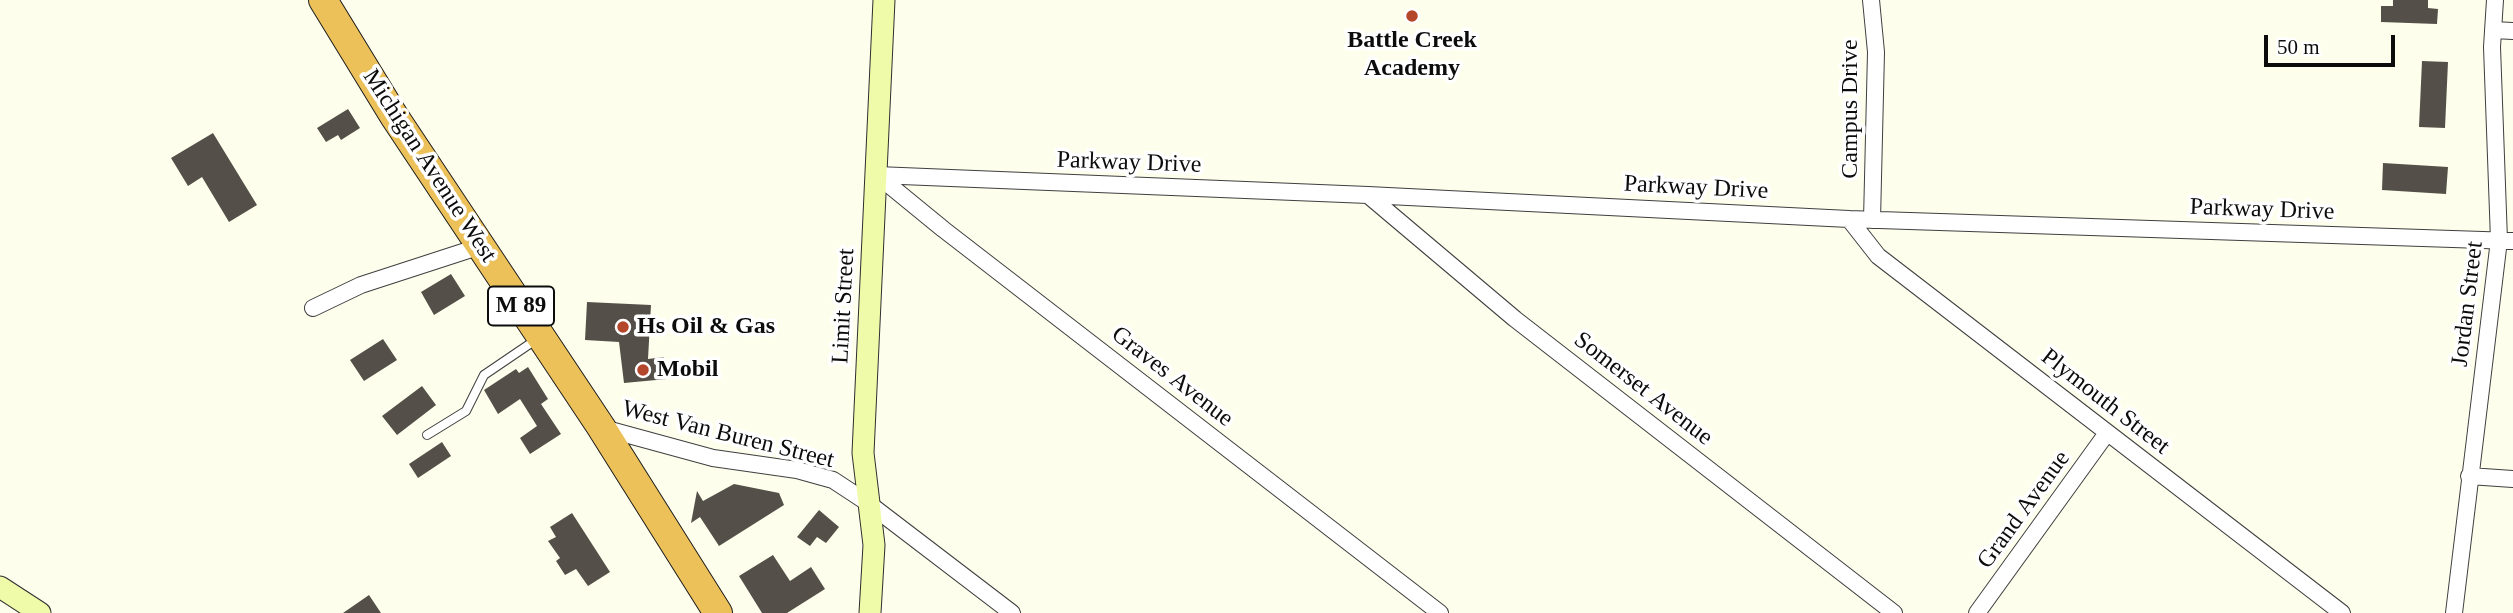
<!DOCTYPE html>
<style>
body{margin:0}
#map{position:relative;width:2513px;height:613px;overflow:hidden;background:#fdfeeb;font-family:Georgia,serif}
canvas{display:block}
.scale{position:absolute;left:2264px;top:35px;width:131px;height:32px;box-sizing:border-box;border:4px solid #0c0c0c;border-top:0;padding-left:9px;font-size:21px;line-height:24px;white-space:nowrap;color:#0c0c0c;-webkit-text-stroke:5px #fff;paint-order:stroke}
</style>
<div id="map">
<canvas width="2513" height="613"></canvas>
<div class="scale">50 m</div>
</div>
<script>
const c = document.querySelector('canvas').getContext('2d');
c.lineJoin = 'round';
function fill(path, color) { c.fillStyle = color; c.fill(path, 'evenodd'); }
function strokePath(path, color, width, dash) { c.strokeStyle = color; c.lineWidth = width; c.lineCap = dash ? 'butt' : 'round'; c.setLineDash(dash || []); c.stroke(path); }
function drawText(font, color, halo, rows, align = 'center') {
  c.font = font + ' Georgia,serif'; c.lineWidth = 7; c.setLineDash([]); c.textBaseline = 'middle'; c.strokeStyle = halo; c.fillStyle = color; for (const [text, x, y, turn = 0] of rows) {
    c.save(); c.translate(x, y); c.rotate((+turn || 0) * Math.PI / 180); c.textAlign = isNaN(turn) ? turn : align; if (halo) c.strokeText(text, 0, 0); c.fillText(text, 0, 0); c.restore();
  }
}
fill(new Path2D(`
 M2393,0H2428V8L2438,9L2437,24L2381,22V6H2393Z
 M2422,61L2448,62L2445,128L2419,127Z
 M348,109L360,128L341,140L338,135L326,142L317,128Z
 M213,133L257,205L229,222L202,177L188,186L171,158Z
 M2383,163L2448,167L2446,194L2382,190Z
 M451,274L465,296L434,315L421,292Z
 M587,302L651,305L648,359L664,357L667,379L624,383L619,342L585,340Z
 M383,339L397,360L364,381L350,360Z
 M528,367L548,399L541,404L561,434L530,454L520,438L537,426L520,399L498,414L484,390L516,369L519,373Z
 M422,386L436,405L397,435L382,416Z
 M442,442L451,456L418,478L409,464Z
 M734,484L779,493L784,505L719,546L700,517L691,523L697,491L703,501Z
 M819,510L839,527L826,543L817,537L810,546L797,537Z
 M572,513L610,572L588,586L576,569L565,575L556,561L560,558L548,541L556,537L550,527Z
 M773,555L790,581L811,567L825,589L787,613H762L739,576Z
 M369,595L381,613H343Z`), '#545049');
const lane = new Path2D(`
 M427,435L466,411L484,375L537,339`);
const street = new Path2D(`
 M1871,0L1876,52L1872,220
 M2493,30L2513,31
 M877,175L1368,195L1849,219L2513,241
 M877,175L943,229L1440,613
 M1368,195L1515,319L1894,613
 M1849,219L1878,256L2342,613
 M313,308L361,285L481,246
 M603,428L713,458L797,470L833,480L868,503L1012,613
 M2469,476L2513,479
 M1977,613L2107,433
 M2454,613L2499,240L2492,47L2495,0`);
const secondary = new Path2D(`
 M0,587L40,613
 M870,613L874,545L863,453L884,0`);
const highway = new Path2D(`
 M323,0L394,116L601,427L718,613`);
strokePath(lane, '#3f3f3f', 10);
strokePath(street, '#3f3f3f', 18);
strokePath(secondary, '#2e2e2e', 23);
strokePath(highway, '#1d1d1d', 30);
strokePath(lane, '#fff', 8);
strokePath(street, '#fff', 16);
strokePath(secondary, '#f0fba9', 21);
strokePath(highway, '#edc15a', 28);
for (const [x, y, r, color] of [
 [1412,16,7,"#b4462b"],
 [623,327,7,"#b4462b"],
 [643,370,7,"#b4462b"]
]) { const dot = new Path2D(); dot.arc(x, y, r, 0, 2 * Math.PI); c.fillStyle = color; c.fill(dot); strokePath(dot, '#fff', 2.5); }
for (const [x, y, w] of [
 [521,306,66]
]) { const box = new Path2D(); box.roundRect(x - w / 2, y - 19.5, w, 39, 5); c.fillStyle = '#fff'; c.fill(box); strokePath(box, '#0c0c0c', 2); }
drawText('bold 23px', '#0c0c0c', null, [
 ["M 89",521,306]
]);
drawText('bold 24px', '#0c0c0c', '#fff', [
 ["Battle Creek",1412,41,"center"],
 ["Academy",1412,69,"center"],
 ["Hs Oil & Gas",637,327],
 ["Mobil",657,370]
], 'left');
drawText('24px', '#0c0c0c', '#fff', [
 ["Campus Drive",1851,109,-90],
 ["Parkway Drive",1129,163,2],
 ["Michigan Avenue West",429,166,57],
 ["Parkway Drive",1696,188,3],
 ["Parkway Drive",2262,210,2],
 ["Jordan Street",2468,304,-83],
 ["Limit Street",844,306,-87],
 ["Graves Avenue",1172,377,38],
 ["Somerset Avenue",1643,389,38],
 ["Plymouth Street",2105,402,38],
 ["West Van Buren Street",728,435,14],
 ["Grand Avenue",2024,510,-54]
]);
</script>
